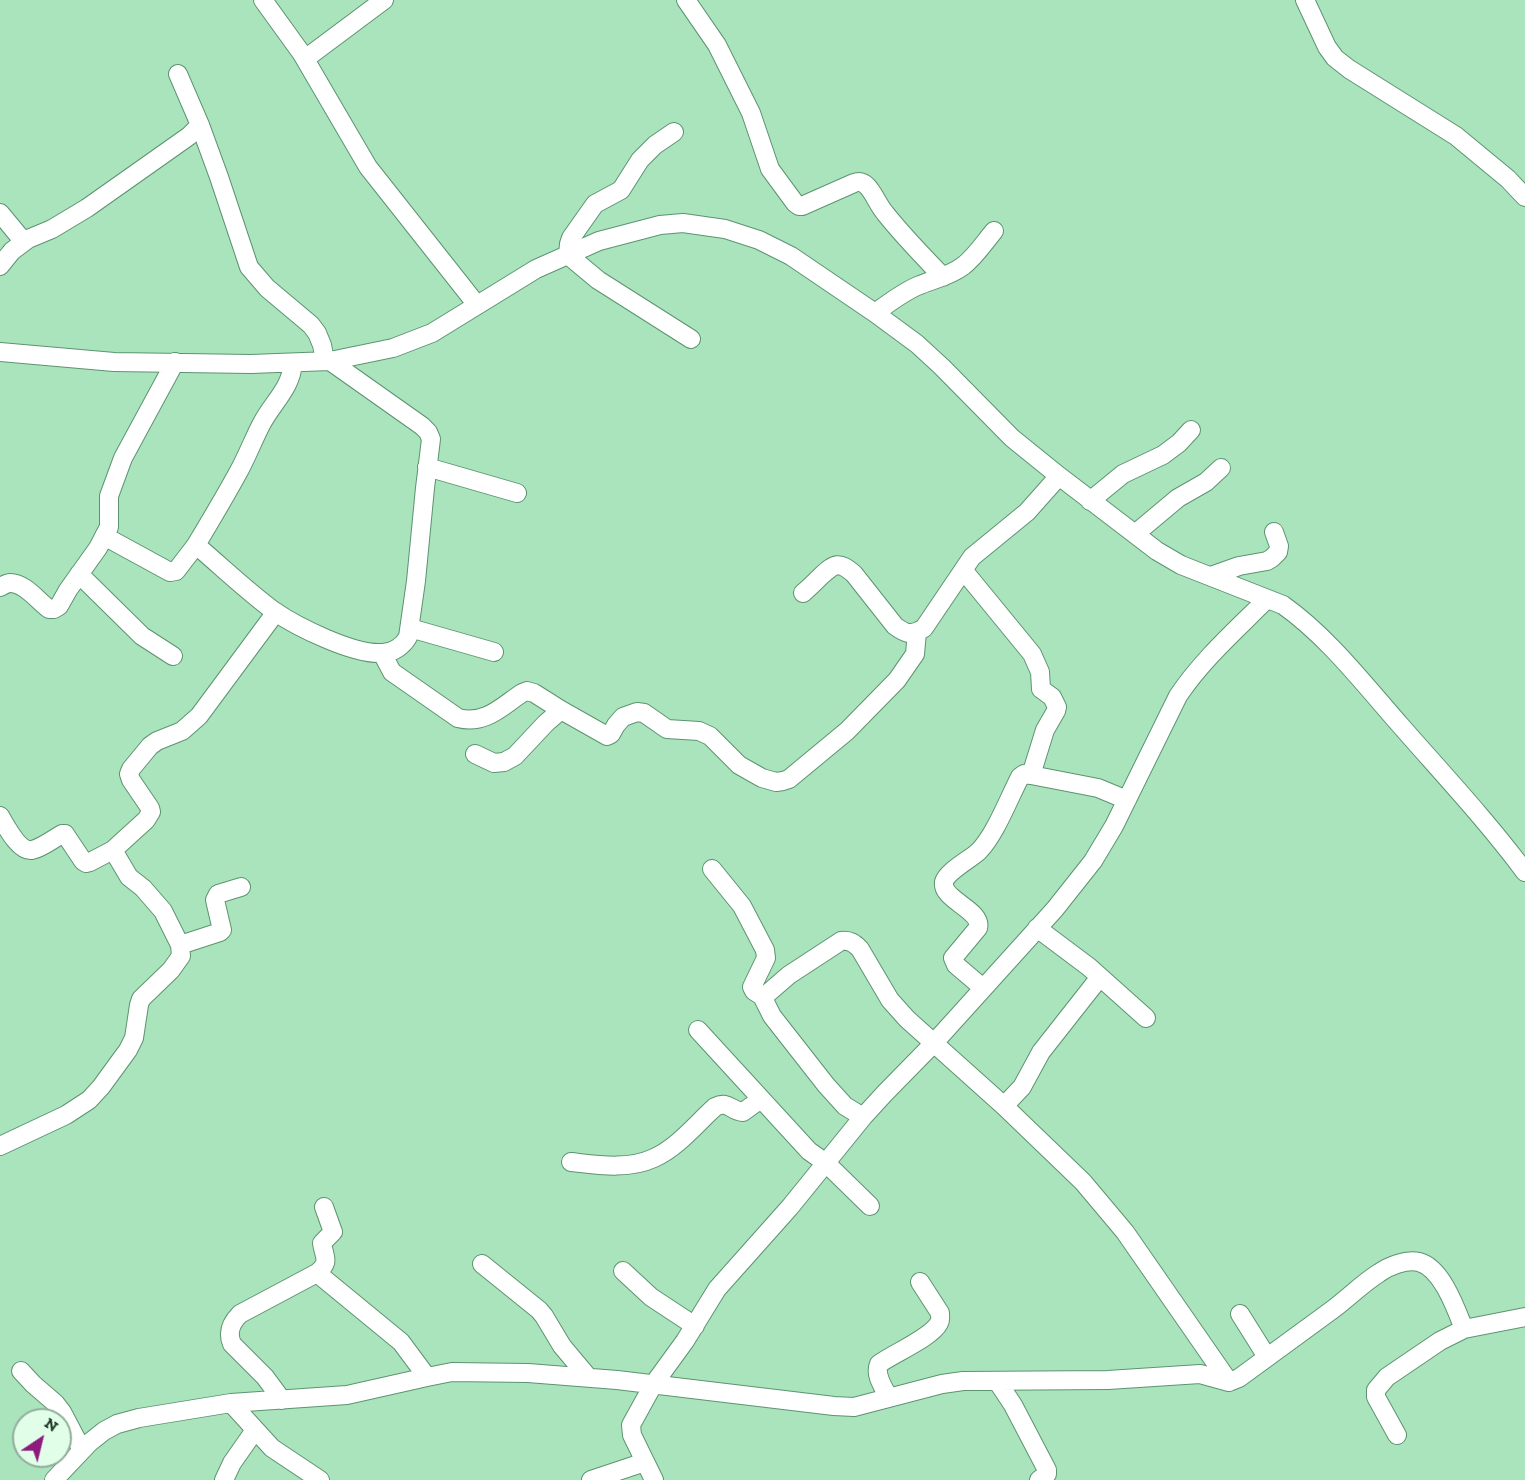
<!DOCTYPE html>
<style>
body{margin:0}
#map{position:relative;width:1525px;height:1480px;overflow:hidden;background:#aae4bd;font-family:"Zilla Slab",serif}
canvas{display:block}
.north{position:absolute;left:12px;top:1408px;width:60px;height:60px;box-sizing:border-box;background:#e1fee9;border:2px solid #93ae9b;border-radius:50%;rotate:35deg;font-size:16px;font-weight:700;line-height:24px;text-align:center;color:#1f3627}
.north::after{content:'';display:block;margin:auto;width:21px;height:27px;background:#8d1b7d;clip-path:polygon(50% 0,100% 100%,50% 72%,0 100%)}
</style>
<div id="map">
<canvas width="1525" height="1480"></canvas>
<div class="north">N</div>
</div>
<script>
const c = document.querySelector('canvas').getContext('2d');
c.lineJoin = 'round';
function strokePath(path, color, width, dash) { c.strokeStyle = color; c.lineWidth = width; c.lineCap = dash ? 'butt' : 'round'; c.setLineDash(dash || []); c.stroke(path); }
const minor = new Path2D(`
 M263,0L302,54L368,167L477,305
 M686,0L717,45L751,113L770,169L795,203L799,206H802L854,183C859,181 862,181 867,186C874,193 878,205 885,213C903,236 923,256 943,277
 M1305,0L1327,47L1335,58L1349,69L1456,136L1508,179L1525,197
 M305,59L384,0
 M178,74L200,125L219,177L249,267L267,288L311,325L317,333L322,345L325,361
 M674,132L655,145L640,160L621,190L595,204L571,238L569,244L568,255L598,280L691,339
 M0,213L24,242
 M0,266L12,251L28,239L52,229L87,208L189,136L200,125
 M875,313C889,303 904,291 920,285C934,279 950,276 963,266C975,257 984,243 994,231
 M0,352L114,362L251,364L330,361L393,348L432,333L536,269L599,241L660,225L683,223L725,229L759,240L791,256L875,313L917,344L942,367L1012,438L1059,476L1157,551L1181,565L1283,605C1328,637 1364,684 1401,726C1443,774 1487,821 1525,872
 M293,363C291,388 274,401 262,423C254,438 248,454 240,469C226,495 211,520 196,545C222,567 247,591 274,611C297,627 354,655 382,653C393,653 403,646 408,637L416,581L425,488L431,439L428,432L422,426L330,361
 M427,467L517,493
 M1090,501L1123,474L1163,455L1179,443L1191,430
 M1135,534L1178,498L1206,482L1221,468
 M104,536L170,572L176,571L196,545
 M964,571L1032,654L1040,672L1041,689L1052,697L1057,707L1056,711L1045,730L1031,775
 M79,574L142,636L173,656
 M1211,576L1239,566L1267,561L1272,558L1278,552L1279,546L1274,532
 M0,587C2,586 7,583 10,583C25,583 38,601 49,609H54L59,606L68,590L98,548L109,527V496L123,458L175,362
 M803,593C809,588 815,582 821,576C835,563 839,561 854,574L895,626C906,634 911,636 924,628L972,557L1027,512L1059,476
 M410,628L494,652
 M382,653L392,672L458,718C485,725 501,707 522,693L527,691L534,693L561,710L607,736L611,734L616,725L623,717L637,712L644,713L667,729L699,731L710,736L739,765L762,778L776,782L783,781L789,779L847,731L897,680L915,654L917,632
 M475,754L494,763L504,762L515,756L546,723L561,710
 M0,816C6,826 19,852 32,850C42,848 53,839 62,834H65L83,861L86,863L90,862L113,850L146,820L151,812L150,808L131,780L129,774L131,769L150,746L157,741L182,731L199,716L276,612
 M712,869L742,906L765,950L766,958L752,987L754,991L762,996L767,994L789,975L841,941C850,940 854,943 860,949L890,1000L907,1019L1004,1106L1083,1182L1125,1232L1229,1382
 M1037,928L1089,967L1146,1018
 M180,945L220,932L222,930L215,900L218,894L241,887
 M983,988L956,965L953,958L978,928C983,910 941,900 944,882C947,871 971,859 979,851C995,835 1009,798 1020,777L1024,774L1031,775L1098,788L1127,800
 M762,996L772,1016L826,1085L845,1106L863,1117
 M698,1030L809,1151L826,1163L870,1206
 M1004,1106L1022,1087L1041,1052L1100,977
 M0,1146L66,1115L89,1100L101,1087L128,1050L134,1038L139,1005L141,999L171,970L181,956L180,945L163,911L143,888L129,877L113,850
 M571,1162C598,1165 628,1170 654,1158C678,1147 696,1124 715,1107C729,1100 730,1111 743,1112L761,1099
 M482,1264L539,1310L544,1316L562,1346L588,1377
 M623,1271L651,1297L695,1326
 M317,1273L401,1342L427,1377
 M1240,1314L1267,1357
 M21,1371L33,1384L55,1403L62,1412L82,1450
 M997,1381L1013,1405L1047,1470V1474L1039,1480
 M889,1398C884,1388 874,1375 879,1364C894,1353 931,1338 939,1323C941,1319 940,1318 940,1313L920,1282
 M282,1400L265,1377L232,1344C227,1332 231,1323 240,1314L317,1273C331,1261 324,1258 322,1243L333,1232L324,1207
 M231,1403L272,1448L320,1480
 M1397,1435L1376,1397V1390L1387,1377L1440,1341L1464,1329
 M54,1480L89,1443L104,1431L117,1424L139,1418L231,1403L347,1395L427,1377L452,1372L528,1373L617,1380L834,1406L854,1407L942,1384L963,1381L1108,1380L1200,1374L1229,1382L1239,1378C1270,1355 1301,1333 1332,1310C1348,1298 1363,1283 1379,1273C1389,1266 1406,1259 1419,1262C1442,1268 1456,1309 1464,1329L1525,1317
 M224,1480L232,1463L255,1430
 M591,1480L645,1462
 M654,1480L632,1435L631,1425L653,1385L685,1341L717,1289L790,1207L863,1117L885,1093L933,1044L1055,909L1093,861L1114,826L1178,696C1202,660 1236,630 1267,599`);
strokePath(minor, '#5c9470', 20);
strokePath(minor, '#fff', 18);
</script>
